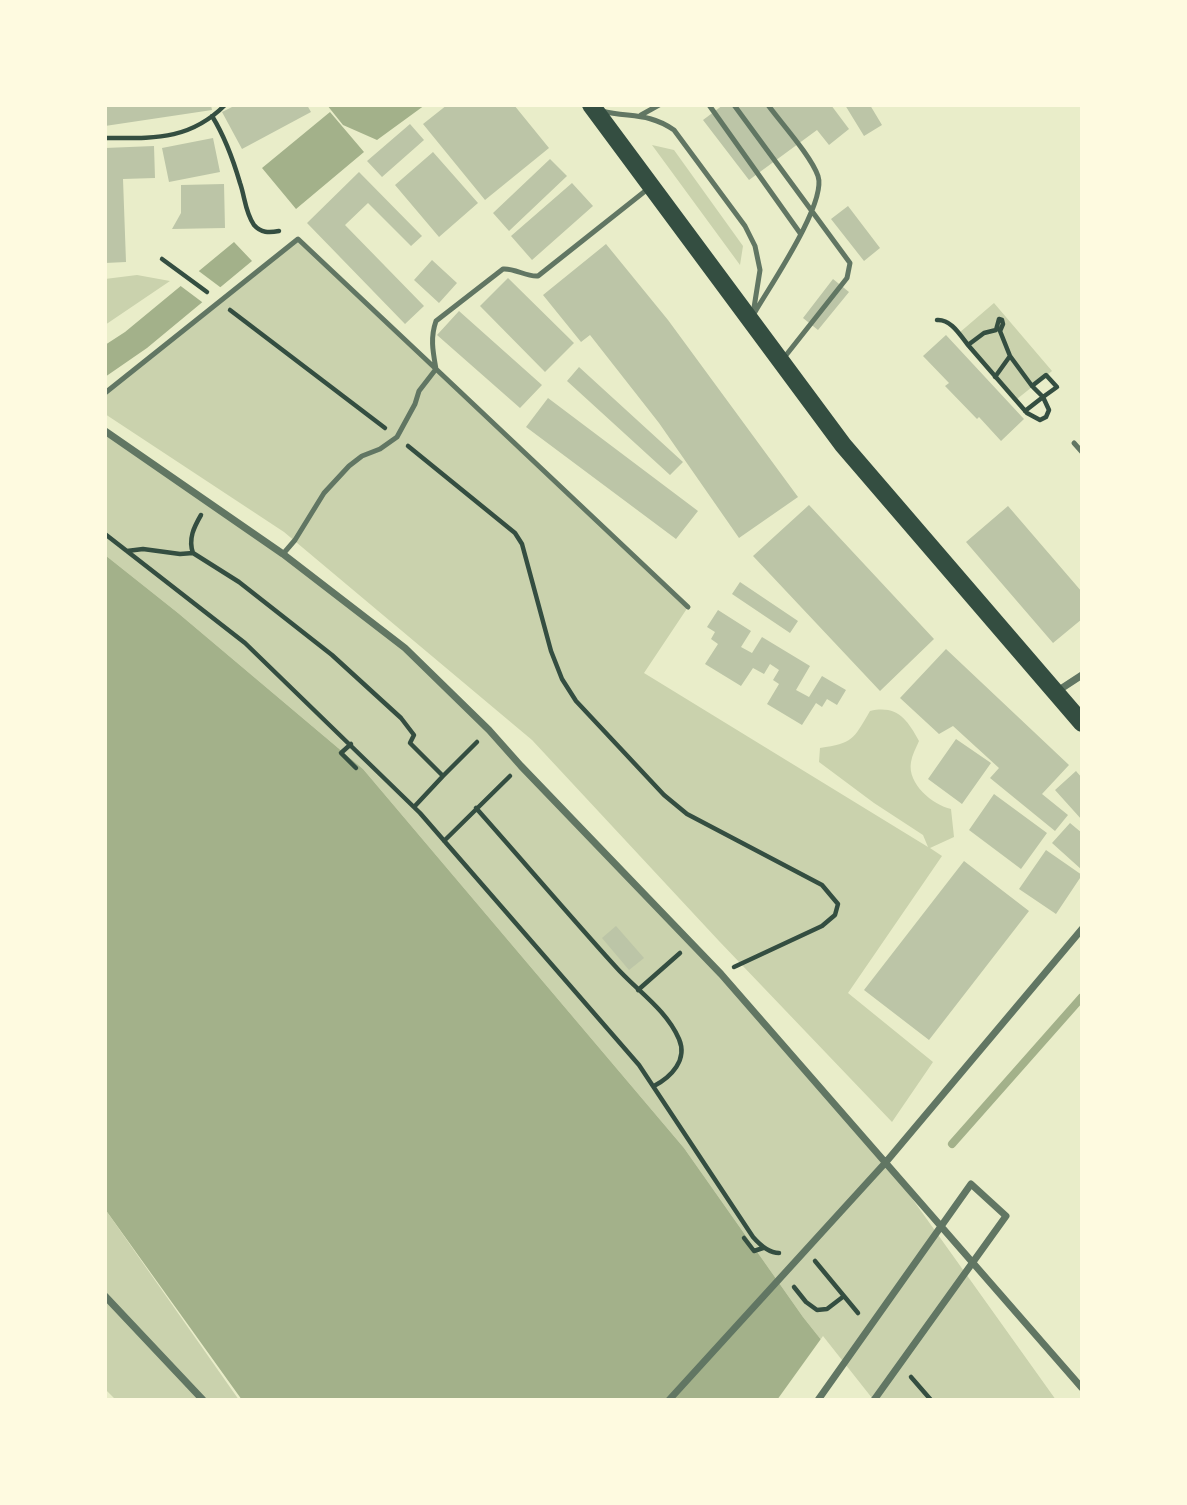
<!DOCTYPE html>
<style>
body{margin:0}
#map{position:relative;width:1187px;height:1505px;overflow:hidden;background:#e9edc9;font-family:"Work Sans",sans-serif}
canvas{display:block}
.frame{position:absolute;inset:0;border:107px solid #fefae0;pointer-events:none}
</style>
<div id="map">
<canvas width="1187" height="1505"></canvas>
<div class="frame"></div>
</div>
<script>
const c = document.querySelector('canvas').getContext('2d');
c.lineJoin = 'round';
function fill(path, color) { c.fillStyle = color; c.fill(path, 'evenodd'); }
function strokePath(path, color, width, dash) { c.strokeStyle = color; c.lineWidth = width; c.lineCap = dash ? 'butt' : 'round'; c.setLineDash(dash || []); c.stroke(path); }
fill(new Path2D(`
 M652,145L674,150L743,246L740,265Z
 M298,239L688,607L644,673L928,847L923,835L874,803L819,762L820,748C853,743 853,740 870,711C897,705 907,719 919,741C916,748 912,755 911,762C907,784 933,805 951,809L954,837L930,848L942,856L848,993L933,1062L892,1122L719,941L532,740L284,532L105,414V391Z
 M137,275L170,281L105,325V279Z
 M994,303L1052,371L1017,399L959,333Z
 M105,431L283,554L404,649L487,730L721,974L886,1162L1056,1400H869L803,1317L684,1148L363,769L178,613L105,555Z
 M105,1209L239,1400H116L105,1389Z`), '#cad2ad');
fill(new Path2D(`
 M327,105H425L377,140L343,125Z
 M330,112L364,152L296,209L262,168Z
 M234,242L252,261L147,348L105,377V345L125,332Z
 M105,555L178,613L363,769L684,1148L803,1317L869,1400H242L105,1209Z`), '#a3b18a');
fill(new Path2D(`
 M196,269L224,290L206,305L178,284Z
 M823,1336L872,1398V1400H777Z`), '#e9edc9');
strokePath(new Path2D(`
 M952,1144L1082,997`), '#a3b18a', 8);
fill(new Path2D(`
 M105,105H211L212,110L105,126Z
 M236,105H307L311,112L242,149L222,112Z
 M447,105H514L549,148L485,200L423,124Z
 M723,105H831L849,129L829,145L817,130L749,180L703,120Z
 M845,105H870L882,125L864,136Z
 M410,124L424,140L382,177L367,161Z
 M213,138L220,172L169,182L162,148Z
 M154,146L155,178L123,179L126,262L105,263V148Z
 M433,152L478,203L439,237L395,185Z
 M550,159L567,176L509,231L493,213Z
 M359,172L422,236L411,246L368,203L345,225L424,306L405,324L307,223Z
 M572,183L593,206L532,260L511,236Z
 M224,184L225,228L172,229L181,213V185Z
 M848,206L880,248L864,261L831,219Z
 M606,244L668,320L798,497L739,538L659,423L590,335L581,342L543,295Z
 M432,260L457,283L439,303L414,280Z
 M508,278L574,343L545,372L480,306Z
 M833,279L849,292L818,330L803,318Z
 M459,311L542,385L520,408L437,335Z
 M946,335L1024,419L1001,441L979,417L977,419L945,386L949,383L923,356Z
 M579,367L683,462L670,475L567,381Z
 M548,398L698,511L676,539L526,427Z
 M809,505L934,639L880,691L753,556Z
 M1008,506L1082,592V619L1053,643L966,542Z
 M740,582L798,621L790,633L732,594Z
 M718,610L751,631L741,647L752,653L762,637L810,666L796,690L809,697L822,676L846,690L837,705L827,699L822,707L816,703L802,725L767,704L779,684L773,680L779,670L770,664L764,674L753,668L741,686L705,664L718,644L711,639L715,632L707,627Z
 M946,649L1069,765L1042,794L1068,815L1055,831L990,778L999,768L953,726L939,734L900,698Z
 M956,739L991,763L962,804L928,779Z
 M1076,771L1082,778V820L1055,790Z
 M994,794L1047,833L1021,869L969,830Z
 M1070,823L1082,833V870L1052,843Z
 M1046,850L1082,875L1056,914L1019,889Z
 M964,861L1029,911L929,1040L864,990Z
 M616,926L644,958L629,970L602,938Z`), '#bcc5a7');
strokePath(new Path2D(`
 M212,116C225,137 233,159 240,183C245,197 245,212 254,225C261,233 269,233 279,231
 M105,138C153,138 189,141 225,105
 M162,259L207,292
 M230,310L385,428
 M937,320C951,319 960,335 968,345L1027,413L1040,420L1046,417L1049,410L1043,397L1057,387L1046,375L1032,386L1010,356L1000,331L1003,324L1002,320L999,319L996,330L984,333L968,345
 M995,377L1010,356
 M1025,411L1043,397L1032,386
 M408,446L515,533L522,544L551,651L562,679L576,701L664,795L687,814L822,885L838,904L835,915L822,926L734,967
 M201,515C194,527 188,539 193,553L239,582L332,655L401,718L414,735L410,743L443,776L414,807
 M105,534L245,643L420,813L639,1065L753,1237C760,1245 769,1253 779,1253
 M127,551L143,549L180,554L193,553
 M351,744L341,753L356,768
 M443,776L477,742
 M476,808C523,861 568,914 615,966C636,990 666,1009 679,1039C688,1060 671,1077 654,1086
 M444,841L510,776
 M638,990L680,953
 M744,1238L754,1251L763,1248
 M815,1261L858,1313
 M794,1287L806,1302L817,1310L827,1309L844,1296
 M911,1377L931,1400`), '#344e41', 4.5);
strokePath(new Path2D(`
 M709,105L800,233
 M734,105L850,263L847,278L783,359
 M602,111C629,118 648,112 674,130L745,226L755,246L760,270L753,314
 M641,115L659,105
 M649,188L538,276C526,277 515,268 503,269L436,321C430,338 433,352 436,369L688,607
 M755,312C770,286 827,203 818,176C811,156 782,124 768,105
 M105,393L298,239L436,369L419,391L415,404L397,437L380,449L362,456L349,466L324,493L295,540L283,554
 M1074,443L1082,452`), '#617663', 5);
strokePath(new Path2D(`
 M105,431L283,554L405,648L489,730L521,766L721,974L1082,1388
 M1056,692L1082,675
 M105,1296L203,1400
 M669,1400L886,1162L1082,929
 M818,1400L971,1184L1006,1216L874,1400`), '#617663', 7);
strokePath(new Path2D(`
 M591,105L843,445L1082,723`), '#344e41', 18);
</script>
